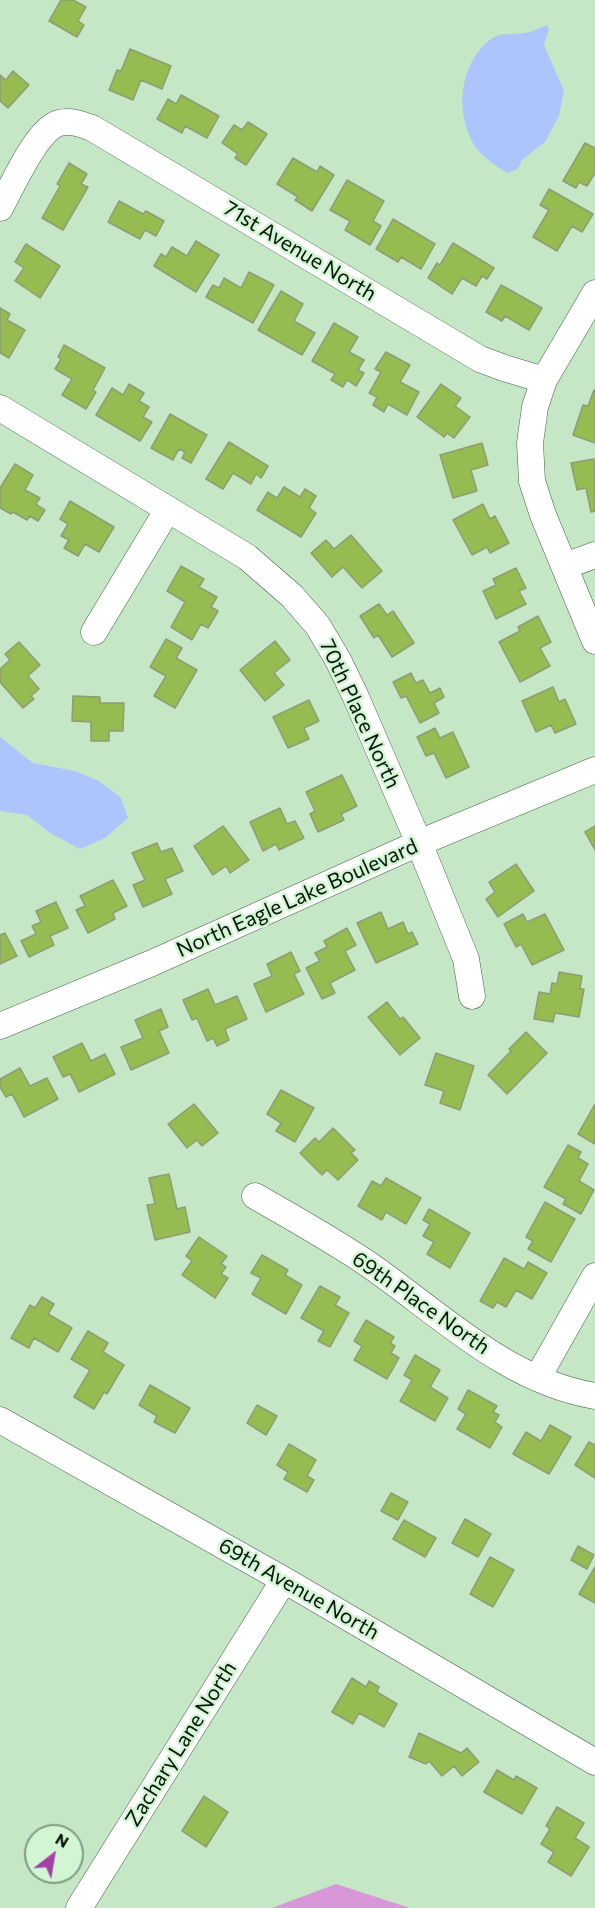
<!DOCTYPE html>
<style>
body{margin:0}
#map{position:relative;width:595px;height:1908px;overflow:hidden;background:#c5e7c6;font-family:Commissioner,sans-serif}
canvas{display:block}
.north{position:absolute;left:24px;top:1824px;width:60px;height:60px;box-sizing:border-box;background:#d2f5d3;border:2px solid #829b83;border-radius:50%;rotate:31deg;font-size:16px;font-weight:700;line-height:24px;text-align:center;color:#09150a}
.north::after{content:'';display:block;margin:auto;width:21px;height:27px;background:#a441a8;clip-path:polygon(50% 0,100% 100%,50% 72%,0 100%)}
</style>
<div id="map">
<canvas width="595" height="1908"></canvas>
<div class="north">N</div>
</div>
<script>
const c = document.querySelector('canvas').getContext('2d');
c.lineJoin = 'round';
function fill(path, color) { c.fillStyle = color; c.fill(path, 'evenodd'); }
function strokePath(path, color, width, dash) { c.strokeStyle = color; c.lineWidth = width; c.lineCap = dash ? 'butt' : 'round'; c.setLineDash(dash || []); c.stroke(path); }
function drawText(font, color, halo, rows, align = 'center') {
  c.font = font + ' Commissioner,sans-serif'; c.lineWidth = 5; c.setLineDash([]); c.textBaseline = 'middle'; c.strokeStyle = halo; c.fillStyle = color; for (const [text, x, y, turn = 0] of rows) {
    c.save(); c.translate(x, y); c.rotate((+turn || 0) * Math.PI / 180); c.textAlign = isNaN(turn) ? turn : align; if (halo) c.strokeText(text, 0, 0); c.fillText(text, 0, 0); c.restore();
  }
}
fill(new Path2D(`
 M336,1884L410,1908H272Z`), '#d897d9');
fill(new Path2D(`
 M547,25L549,29L544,45L564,91L559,116L545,142L522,160L518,169L508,173C496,167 480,155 473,143C456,113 459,68 486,43C499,31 509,35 525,33C532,32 540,28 547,25Z
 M0,737L33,763L75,771L99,781L121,798L128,818L105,838L80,849L50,833L27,815L0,811Z`), '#acc5fd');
const building = new Path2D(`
 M61,0H73L86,7L78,21L84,25L77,37L49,21Z
 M130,49L171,66L162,89L141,80L133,100L109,90L117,70L121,71Z
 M13,71L29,85L8,108L0,101V75L6,80Z
 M181,95L219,116L207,138L185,126L182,133L157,119L168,99L176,104Z
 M248,122L267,134L246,165L235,158L238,154L222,143L234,125L242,130Z
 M585,143L595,148V173L587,186L579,182L576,188L563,181Z
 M293,158L317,172L320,166L334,175L312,211L295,200L298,197L277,184Z
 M69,163L87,174L81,184L88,187L63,230L42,218L60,186L57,184Z
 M347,180L384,201L373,221L381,226L370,245L345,230L350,221L330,210Z
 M549,189L593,214L582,232L572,226L557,251L533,237L549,210L540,205Z
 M119,201L143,214L146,211L164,221L156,236L145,230L140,239L108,222Z
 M393,219L435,244L421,269L401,257L398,262L376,249Z
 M196,241L219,255L196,292L154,266L161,254L166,257L172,247L187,256Z
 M453,243L494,268L487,279L482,276L476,286L462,278L452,294L428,278L437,263L440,265Z
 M26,244L60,266L40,298L15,281L24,268L15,262Z
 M249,272L274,285L253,323L206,297L213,285L219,288L224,278L241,288Z
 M501,285L542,308L529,330L505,316L502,321L486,312Z
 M281,291L303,304L294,321L315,333L302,355L258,330Z
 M0,308L10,314L7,320L25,330L9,358L0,353Z
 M334,323L358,337L349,352L364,360L358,370L364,373L356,386L347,380L343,387L331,380L335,374L312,361Z
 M64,345L105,368L93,390L96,392L86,409L62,395L72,379L55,369L61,359L58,357Z
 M386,352L410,365L400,382L419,392L407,415L388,404L384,412L373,405L377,397L369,393L381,372L375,369Z
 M129,384L144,393L139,401L149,407L143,417L152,422L140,441L96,415L112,388L123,395Z
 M441,384L461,398L455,406L470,417L454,438L447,433L444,437L417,417Z
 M594,390L595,391V443L573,435L583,405L588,406Z
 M170,414L207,435L191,463L182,458L185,452L179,449L173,460L151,448Z
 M229,442L268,466L261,478L256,474L251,484L233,473L223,489L206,479Z
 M482,443L488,465L471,470L477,491L453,498L440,455Z
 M594,459L595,511L591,512L586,488L577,490L571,463Z
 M15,464L33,475L25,490L40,498L36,504L45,510L38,521L30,516L27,520L13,512L11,514L0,508V488Z
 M284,487L300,497L305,489L316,496L309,508L316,513L301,537L257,510L268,492L277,498Z
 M70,501L114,527L99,552L85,544L78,556L64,548L69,540L61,536L68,524L60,519Z
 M483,504L490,519L495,516L509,543L490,553L487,547L472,555L453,520Z
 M351,535L382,571L362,588L343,567L332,577L311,553L326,540L334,549Z
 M181,566L204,579L199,587L217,597L211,607L218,611L208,628L201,624L192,640L171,627L185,602L167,591Z
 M516,568L526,588L519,591L526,604L496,619L483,591L496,585L493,579Z
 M379,604L387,615L393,611L414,643L392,657L378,635L374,638L360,616Z
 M538,616L551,642L540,648L550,666L520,682L499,642L520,631L518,627Z
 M166,639L182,648L176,658L197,670L175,708L154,696L166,676L150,667Z
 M275,641L290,660L274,673L284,685L265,701L240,670Z
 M19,642L40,665L28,676L39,689L31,696L34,699L23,708L0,682V669L10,660L5,654Z
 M411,673L416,683L423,680L430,693L440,688L444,697L434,703L439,713L420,723L406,696L401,698L393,682Z
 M553,687L559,702L565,699L576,724L555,733L551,725L536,732L522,701Z
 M73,696L100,697V703H124L123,731H109V741H91V722L72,721Z
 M309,700L319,721L304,728L309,739L288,748L273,717Z
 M435,728L440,738L453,732L469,767L446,778L434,753L426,756L417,737Z
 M342,775L357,806L341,814L344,820L318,832L310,814L315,811L306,792Z
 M280,808L287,824L295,821L304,838L279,850L276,844L263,851L250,822Z
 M223,826L249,860L230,873L226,866L213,875L194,846Z
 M595,826V850L585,832Z
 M157,843L161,852L172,848L183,871L165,879L172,894L143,907L133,885L145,880L132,853Z
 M516,864L534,891L498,917L486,899L495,892L489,882Z
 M113,880L127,906L113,913L115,919L88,933L76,910L85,906L80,896Z
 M56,902L68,928L50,936L54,945L29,957L21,941L36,934L32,926L41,922L36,911Z
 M381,912L388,929L403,922L408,934L412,932L418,944L376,963L357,923Z
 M523,914L527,922L545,914L564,950L532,965L521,944L516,947L504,924Z
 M347,928L356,945L345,951L355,970L330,983L335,993L322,999L306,968L320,961L315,953L327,947L324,941Z
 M5,933L17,956L0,964V935Z
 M291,952L300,971L294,974L304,994L266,1012L254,984L272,976L267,964Z
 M559,972L582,976L580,989H584L579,1017L555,1013L553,1022L534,1019L539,992L550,994L552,983L557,984Z
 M208,989L215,1005L237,996L247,1019L225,1029L229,1040L217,1046L213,1038L207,1041L197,1018L192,1020L183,1000Z
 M387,1002L400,1019L403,1017L420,1038L400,1055L368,1017Z
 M161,1009L168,1027L159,1031L169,1053L131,1070L121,1047L143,1038L135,1020Z
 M526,1032L547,1053L507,1094L488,1075L511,1051L509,1049Z
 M82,1043L91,1061L105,1054L115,1074L79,1092L70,1074L63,1077L53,1057Z
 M436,1053L474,1066L460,1110L440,1103L444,1091L425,1085Z
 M20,1068L30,1086L47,1078L58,1099L24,1117L12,1094L6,1097L0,1087V1079Z
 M281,1090L314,1108L295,1142L276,1131L281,1123L267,1114Z
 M194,1104L218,1133L202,1146L197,1140L187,1148L168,1124Z
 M595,1104V1144L578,1134Z
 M333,1128L355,1150L351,1153L358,1160L338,1180L327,1170L322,1175L300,1153L315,1138L319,1142Z
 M568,1145L581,1152L578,1158L588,1164L579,1181L594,1190L581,1214L563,1204L566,1199L544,1187Z
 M169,1174L177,1209L185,1207L190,1232L155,1240L147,1205L155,1204L149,1178Z
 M386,1178L421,1198L406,1224L386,1212L382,1220L358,1206L372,1181L381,1186Z
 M545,1202L575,1219L551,1262L528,1249L533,1241L526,1237Z
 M429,1209L470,1233L450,1268L427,1254L434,1242L423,1236L430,1224L423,1220Z
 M199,1237L227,1256L221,1264L226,1267L221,1274L228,1278L215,1298L182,1275L192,1261L186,1256Z
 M262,1255L288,1270L285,1275L302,1285L286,1314L252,1294L261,1278L251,1273Z
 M504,1258L524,1269L528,1262L547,1273L532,1299L516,1290L506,1307L497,1302L493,1308L480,1301Z
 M320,1286L340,1297L335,1305L349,1313L330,1347L318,1341L324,1331L301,1318Z
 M42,1297L54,1304L48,1314L72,1328L58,1352L34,1338L29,1348L11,1338L30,1305L35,1308Z
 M366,1320L394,1337L390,1343L395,1346L391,1353L399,1358L387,1379L354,1360L362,1346L354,1341Z
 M88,1331L108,1343L103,1352L124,1365L107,1394L104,1392L94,1409L74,1397L90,1370L71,1359Z
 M415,1355L440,1370L430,1387L448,1398L435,1421L400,1401L412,1380L404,1375Z
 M150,1385L190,1408L175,1433L154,1422L157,1416L139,1405Z
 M468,1390L497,1406L493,1412L499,1415L495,1422L502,1427L490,1448L457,1429L466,1414L458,1409Z
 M257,1405L277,1416L266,1435L247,1423Z
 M550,1425L571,1437L549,1474L513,1454L526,1432L541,1441Z
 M589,1442L595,1445V1478L575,1465Z
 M289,1444L316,1460L307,1476L314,1480L307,1492L284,1479L288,1472L277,1465Z
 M391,1493L408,1502L398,1520L381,1511Z
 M465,1519L491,1534L478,1557L452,1543Z
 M404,1520L436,1538L425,1557L393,1539Z
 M578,1546L594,1555L587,1569L571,1560Z
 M490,1557L514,1570L493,1607L470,1594Z
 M595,1567V1603L579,1594Z
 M352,1678L366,1687L369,1681L379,1687L377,1692L397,1704L384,1727L359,1713L353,1724L332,1712Z
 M419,1733L461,1753L467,1748L479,1762L462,1776L454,1766L442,1776L429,1761L426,1764L409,1757Z
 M497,1770L514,1780L516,1776L537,1788L522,1814L484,1792Z
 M204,1796L228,1812L206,1847L182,1831Z
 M557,1807L584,1823L575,1838L589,1847L571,1876L548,1862L554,1852L541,1844L550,1829L546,1826Z`);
fill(building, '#95bb51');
strokePath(building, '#8d9d76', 1.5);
const minor = new Path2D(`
 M0,208C12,187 36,130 59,123C70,120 81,124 92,128L480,359L504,368L544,380
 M595,293L544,380L535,407L530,443L532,481L543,515L595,641
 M0,408L247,557L292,596L318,626L338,660L355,695L419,843L466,959L472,996
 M565,566L595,555
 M94,632L168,509
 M0,1026L152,963L419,843L595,770
 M255,1196C293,1218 331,1239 368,1264C439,1313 506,1381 595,1396
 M538,1377L595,1276
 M0,1420L284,1580L595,1762
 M79,1908L284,1580`);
strokePath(minor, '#446246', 27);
strokePath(minor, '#fff', 26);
drawText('21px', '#09150a', '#d2f5d3', [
 ["71st Avenue North",300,251,31],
 ["70th Place North",360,714,65],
 ["North Eagle Lake Boulevard",297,898,-24],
 ["69th Place North",421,1303,35],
 ["69th Avenue North",299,1589,30],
 ["Zachary Lane North",181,1744,-58]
]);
</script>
